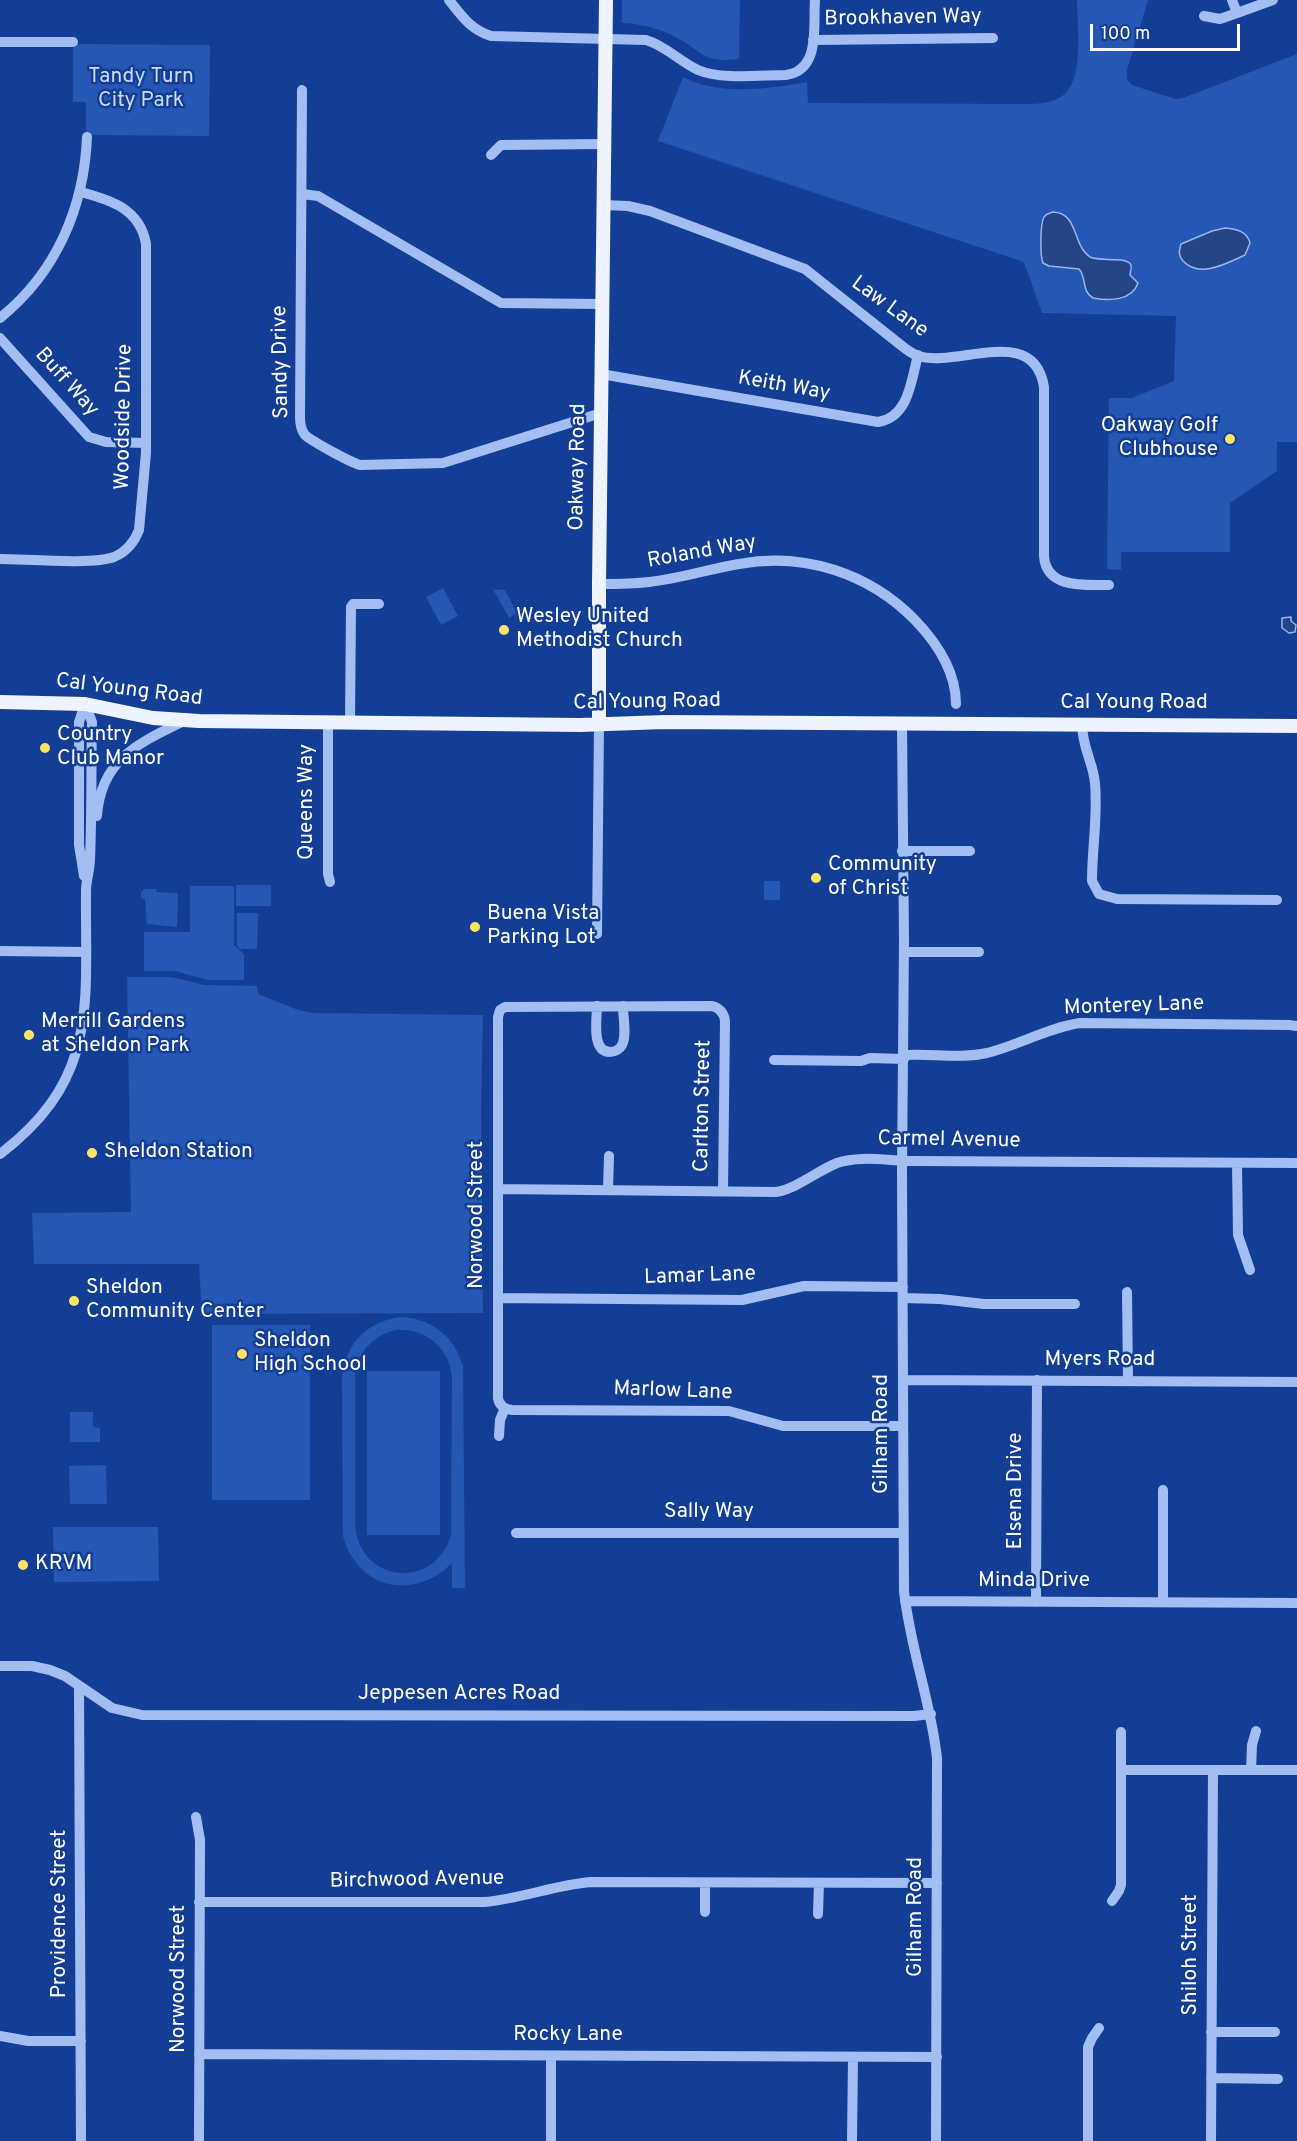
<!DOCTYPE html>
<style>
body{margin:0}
#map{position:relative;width:1297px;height:2141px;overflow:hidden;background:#143e95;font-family:Overpass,sans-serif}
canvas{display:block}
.scale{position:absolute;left:1090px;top:24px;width:150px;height:27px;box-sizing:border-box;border:3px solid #fff;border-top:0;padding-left:8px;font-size:18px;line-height:21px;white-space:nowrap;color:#fff;-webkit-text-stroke:4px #143e95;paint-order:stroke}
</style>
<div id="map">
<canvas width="1297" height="2141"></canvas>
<div class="scale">100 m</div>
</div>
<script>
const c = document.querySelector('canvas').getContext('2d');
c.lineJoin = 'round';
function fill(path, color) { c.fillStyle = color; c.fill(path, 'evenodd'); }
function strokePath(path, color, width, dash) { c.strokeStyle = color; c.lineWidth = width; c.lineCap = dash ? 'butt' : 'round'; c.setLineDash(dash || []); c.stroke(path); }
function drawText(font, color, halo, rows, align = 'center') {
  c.font = font + ' Overpass,sans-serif'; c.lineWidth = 5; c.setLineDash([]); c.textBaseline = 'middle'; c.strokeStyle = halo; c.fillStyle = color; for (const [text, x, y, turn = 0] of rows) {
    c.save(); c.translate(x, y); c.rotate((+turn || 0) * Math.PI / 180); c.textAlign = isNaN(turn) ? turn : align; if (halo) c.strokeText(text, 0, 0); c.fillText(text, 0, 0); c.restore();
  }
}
fill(new Path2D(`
 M622,0H740L739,59C729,60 720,61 710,58C701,55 694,48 686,43C666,30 645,24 622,23Z
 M1077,0H1148L1127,70V80L1132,85L1175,99L1183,98L1297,54V442H1277V471L1230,503V552H1121V570L1107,569L1109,398H1132L1174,381L1176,316L1042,313L1024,262L658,141L683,77C720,96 767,89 807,82L808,103L1022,104C1034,104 1048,104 1059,98C1086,84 1077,27 1077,0Z
 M73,44L210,45L209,136L86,135V102H73Z
 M443,588L458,616L441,625L426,597Z
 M493,589L505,590L517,613L509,618Z
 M764,881H780V900H764Z
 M236,885H271V906H236Z
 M190,886H234V945L244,954V980H208L175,971H144V932H190Z
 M144,889H156L157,892L178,893L177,927L147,924L145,899L141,898V892Z
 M237,913H258L257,949H240L237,946Z
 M127,977H172L204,985L257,986L258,994L298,1010L312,1013L483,1015L481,1110L483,1313L202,1314L199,1264H34L32,1213L131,1212Z
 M403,1317C434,1320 455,1337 463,1367L465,1588H452V1563C414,1601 358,1590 343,1536L342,1378C345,1343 368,1320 403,1317ZM395,1330C426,1328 449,1347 452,1378L451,1534C436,1591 360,1584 355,1525V1370C361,1349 374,1336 395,1330Z
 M212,1325H310V1500H212Z
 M367,1371H440V1535H367Z
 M70,1412H93V1427L100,1428V1442H70Z
 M106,1465L107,1504H70L69,1466Z
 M53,1527H158L159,1581L54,1582Z`), '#2657b4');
const water = new Path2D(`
 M1053,212C1079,213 1072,245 1090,257C1099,262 1127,256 1131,265C1132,268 1130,272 1130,275L1138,283C1132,301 1109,301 1093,298C1081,291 1087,278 1079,269L1049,266L1043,263C1040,256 1040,224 1044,217C1047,213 1048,214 1053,212Z
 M1225,228C1236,229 1247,231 1250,243L1245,255C1227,263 1200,279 1183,261C1178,255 1179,251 1181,244L1212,231Z
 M1291,617V621L1296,625L1295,632L1289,633L1282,628V618Z`);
fill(water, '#264587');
strokePath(water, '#95b7f5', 1.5);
strokePath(new Path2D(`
 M449,0C462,16 470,29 491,36L646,40C666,46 679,61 698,70C721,80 761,75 786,75C821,70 813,26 815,0
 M1232,0L1237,13L1273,0
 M1204,16L1220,19L1237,13
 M813,40L993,38
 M0,42H73
 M302,90L300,417C300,423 301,430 305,435C313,442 350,462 360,465L443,463L601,413
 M491,155L501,145L605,144
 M302,194L318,196L501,303L602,304
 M604,205L628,206L650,211L805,269L902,346C907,350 913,354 918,356C958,368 1034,323 1044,387V556C1046,589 1085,585 1109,585
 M0,318C56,273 84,208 87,137
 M0,338L89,437L106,442L146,443
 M601,374L878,422C909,417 911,381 918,355
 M0,559C25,559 93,565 114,557C126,552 134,543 139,530L146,453V244C140,209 111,200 81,192
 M599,584C615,584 632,584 649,582C679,579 709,569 739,564C804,552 869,573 915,620C937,643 956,671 956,704
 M328,723V874L330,882
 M350,723L351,607L353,604H379
 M902,724L904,940L902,1172L904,1591C910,1648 931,1702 937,1758L936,2141
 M1082,724C1082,747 1093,762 1095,783C1098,816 1092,849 1092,881L1099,894L1117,899L1277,900
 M97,816C101,759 139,743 184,721
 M902,851H970
 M84,876L79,845V722L85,704
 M597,934L599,723
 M0,951L86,952
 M904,952H979
 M597,1006C597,1019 591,1052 610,1052C615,1052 620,1049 622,1045C627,1036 623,1017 623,1006
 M904,1055C931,1053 960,1059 987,1053C1019,1045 1047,1028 1080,1023L1289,1025L1297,1026
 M774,1060L861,1061L870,1058L904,1059
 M0,1154C100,1078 85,1003 86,891C86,880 90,870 90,859C92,813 91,768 92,722L85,704
 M1237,1163L1238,1235L1250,1270
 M498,1189L776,1192C798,1188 817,1171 837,1163C860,1155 889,1161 913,1161L1297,1163
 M608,1190L609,1156
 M723,1191L725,1021C724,1013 720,1008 712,1006L505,1007L500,1010L498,1017V1398C499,1406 505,1409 512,1410L729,1411L783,1426H903
 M1127,1292L1128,1381
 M498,1298L742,1300L804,1286L903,1287
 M903,1298L940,1299L984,1304H1075
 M903,1380L1297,1382
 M499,1436L500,1420L505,1408
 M1163,1490V1602
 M516,1533H903
 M905,1601L1297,1603
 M1036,1602L1037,1380
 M0,1666H32L50,1670L65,1676L112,1708L142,1715L914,1716L931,1714
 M79,1686L81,2141
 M1121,1770H1297
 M1251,1770L1252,1745L1256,1731
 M196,1817L200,1840L199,2141
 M705,1883V1912
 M1112,1901L1119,1891L1121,1885V1732
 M199,1902H484C521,1899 554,1885 591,1882L937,1883
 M818,1914L819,1883
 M1211,2032H1275
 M0,2036L28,2041H81
 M199,2054L937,2057
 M1211,2078L1278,2079
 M551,2141V2056
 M852,2141L853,2057
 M1088,2141V2047L1092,2038L1099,2028
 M1211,2141L1213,1770`), '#a3bef2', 10);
strokePath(new Path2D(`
 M0,702L85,704L153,718L199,721L580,725L665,722L1297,726
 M599,723V584L606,0`), '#eef3ff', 14);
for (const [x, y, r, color] of [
 [1230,439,6,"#ffe364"],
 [504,630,6,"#ffe364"],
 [45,748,6,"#ffe364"],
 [816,878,6,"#ffe364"],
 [475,927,6,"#ffe364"],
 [29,1035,6,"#ffe364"],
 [92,1153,6,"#ffe364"],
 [74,1301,6,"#ffe364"],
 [242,1354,6,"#ffe364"],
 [23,1565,6,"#ffe364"]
]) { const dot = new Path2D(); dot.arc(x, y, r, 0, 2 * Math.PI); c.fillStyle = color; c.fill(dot); strokePath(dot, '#143e95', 2); }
drawText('21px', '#fff', '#143e95', [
 ["Brookhaven Way",903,19,-1],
 ["Law Lane",889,308,36],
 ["Sandy Drive",282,362,-91],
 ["Buff Way",66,383,48],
 ["Keith Way",784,387,10],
 ["Woodside Drive",125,417,-89],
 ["Oakway Road",579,467,-89],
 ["Roland Way",702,553,-10],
 ["Cal Young Road",129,691,7],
 ["Cal Young Road",647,703,-1],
 ["Cal Young Road",1134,704],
 ["Queens Way",308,802,-90],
 ["Monterey Lane",1134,1007,-2],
 ["Carlton Street",704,1106,-89],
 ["Carmel Avenue",949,1141,1],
 ["Norwood Street",478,1215,-90],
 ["Lamar Lane",700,1277,-2],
 ["Myers Road",1100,1361],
 ["Marlow Lane",673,1392,2],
 ["Gilham Road",883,1434,-90],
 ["Elsena Drive",1017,1491,-90],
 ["Sally Way",709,1513],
 ["Minda Drive",1034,1582],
 ["Jeppesen Acres Road",459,1695],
 ["Birchwood Avenue",417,1881,-1],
 ["Providence Street",61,1914,-90],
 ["Gilham Road",917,1917,-90],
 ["Shiloh Street",1192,1955,-90],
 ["Norwood Street",180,1979,-90],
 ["Rocky Lane",568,2036]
]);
drawText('21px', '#cbdcfd', '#143e95', [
 ["Tandy Turn",141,78],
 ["City Park",141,102]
]);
drawText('21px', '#fff', '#143e95', [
 ["Oakway Golf",1218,427,"right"],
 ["Clubhouse",1218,451,"right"],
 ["Wesley United",516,618],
 ["Methodist Church",516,642],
 ["Country",57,736],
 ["Club Manor",57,760],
 ["Community",828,866],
 ["of Christ",828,890],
 ["Buena Vista",487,915],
 ["Parking Lot",487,939],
 ["Merrill Gardens",41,1023],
 ["at Sheldon Park",41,1047],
 ["Sheldon Station",104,1153],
 ["Sheldon",86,1289],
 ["Community Center",86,1313],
 ["Sheldon",254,1342],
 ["High School",254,1366],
 ["KRVM",35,1565]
], 'left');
</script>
